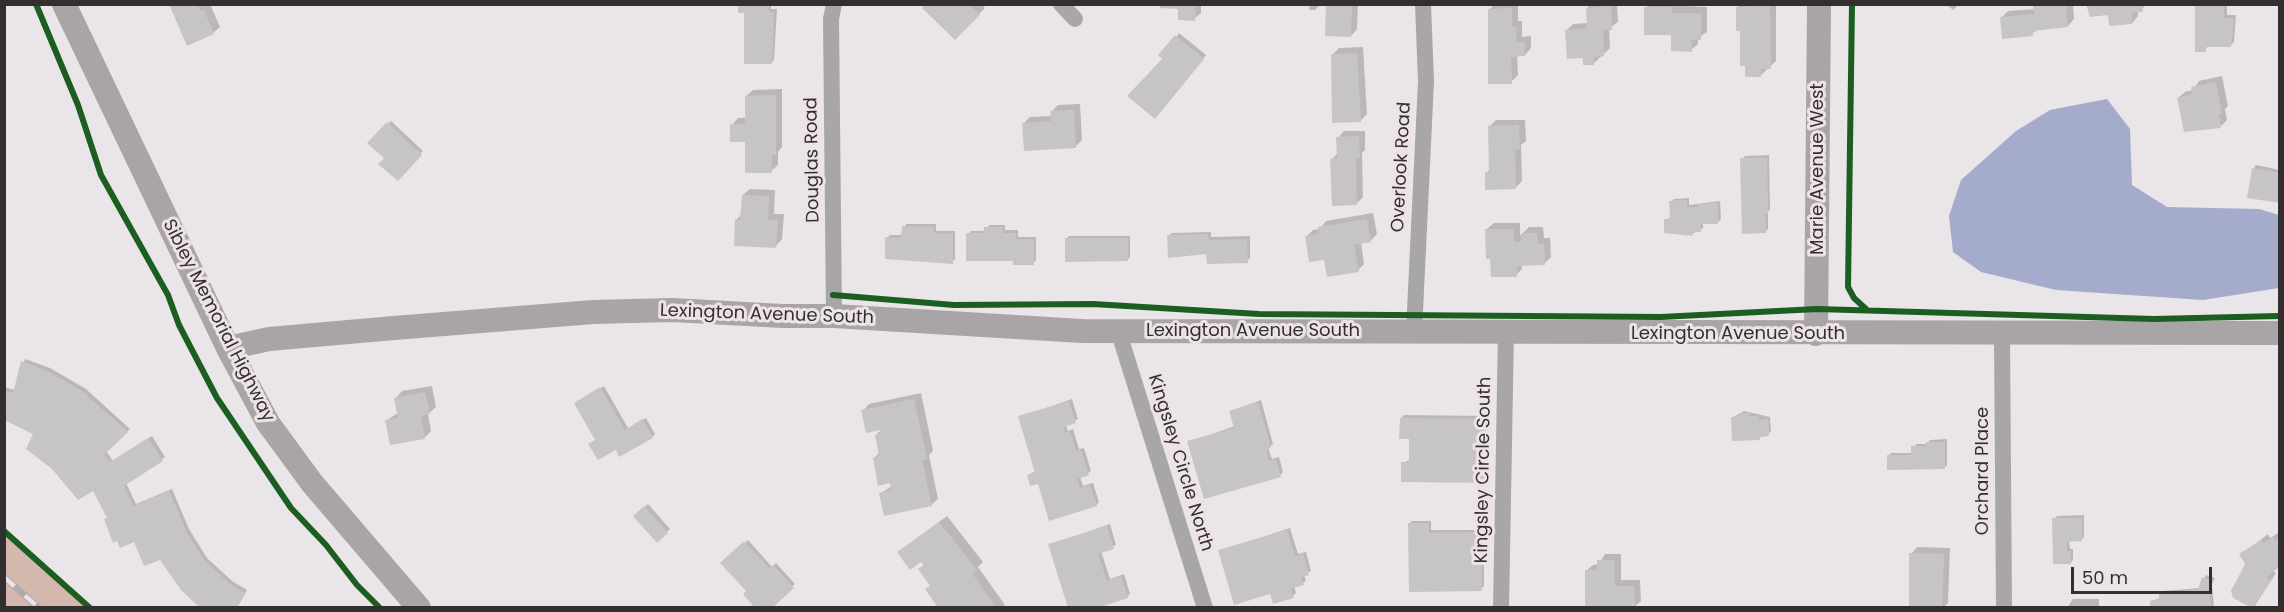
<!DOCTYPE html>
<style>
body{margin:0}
#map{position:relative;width:2284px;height:612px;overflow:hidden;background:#eae5e8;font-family:Poppins,sans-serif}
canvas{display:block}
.frame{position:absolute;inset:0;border:6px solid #332f31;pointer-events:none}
.scale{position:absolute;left:2071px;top:567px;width:141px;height:27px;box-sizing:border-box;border:3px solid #332f31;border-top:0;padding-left:8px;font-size:18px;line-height:21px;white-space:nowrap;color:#332f31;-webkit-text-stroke:4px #ede2e8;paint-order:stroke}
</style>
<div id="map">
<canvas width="2284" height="612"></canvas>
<div class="frame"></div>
<div class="scale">50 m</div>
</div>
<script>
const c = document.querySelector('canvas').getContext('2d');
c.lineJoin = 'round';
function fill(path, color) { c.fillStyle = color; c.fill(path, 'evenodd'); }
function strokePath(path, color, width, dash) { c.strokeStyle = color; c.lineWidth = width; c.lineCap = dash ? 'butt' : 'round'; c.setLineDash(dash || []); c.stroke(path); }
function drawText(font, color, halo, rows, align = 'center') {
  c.font = font + ' Poppins,sans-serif'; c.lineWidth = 6; c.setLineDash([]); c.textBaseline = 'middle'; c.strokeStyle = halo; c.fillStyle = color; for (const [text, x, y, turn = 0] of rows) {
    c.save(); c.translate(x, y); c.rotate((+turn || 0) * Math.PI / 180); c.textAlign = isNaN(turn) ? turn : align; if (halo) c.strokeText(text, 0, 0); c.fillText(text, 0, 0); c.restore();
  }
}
fill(new Path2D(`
 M4,534H5L87,607H5Z`), '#d5b8ad');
fill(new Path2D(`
 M2107,99L2130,129L2132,185L2167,207L2259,209L2279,215V288L2203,300L2056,290L1981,272L1953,252L1949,216L1961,180L2016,131L2050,110Z`), '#a5abcb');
fill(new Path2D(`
 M171,4H210L220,27L213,33Z
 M740,4H771V9H777L774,60L771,63Z
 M928,4H982L985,8L955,38Z
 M1161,4H1201V13L1194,19L1180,8Z
 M1310,4H1321L1315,10H1309Z
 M1328,4H1358L1357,29L1351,36Z
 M1495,4H1518V21H1522V37L1531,36V48L1525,55H1517L1518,75L1511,82L1490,9Z
 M1591,4H1617L1618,22L1609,28L1610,48L1594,63L1584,57L1567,30L1573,24L1588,23L1587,8Z
 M1649,4L1707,7V32L1698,38V44L1691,50L1646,8Z
 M1740,4H1776V61L1761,75L1742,29L1738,7Z
 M1946,4H1959L1953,10Z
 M2034,4H2073L2074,19L2068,26L2038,29L2032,34L2001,18L2008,11L2035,9Z
 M2087,4H2148L2138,11V16L2132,23Z
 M2196,4H2227V15H2236L2234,42L2231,45H2208L2205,51Z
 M1179,33L1206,55L1157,114L1164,59Z
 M1363,47L1367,114L1360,121L1333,54L1339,48Z
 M2222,76L2228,106L2225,109L2227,120L2221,126L2178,98L2185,92L2193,90L2199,81Z
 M782,89V147L778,152V165L771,171L732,125L738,118H747L746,96L753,90Z
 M1080,104L1082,140L1075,147L1024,123L1030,117L1052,116V111L1058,105Z
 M1496,120H1525L1526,141L1521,145L1522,181L1515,188L1486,173L1490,169L1489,127Z
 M391,121L423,151L397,179L386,158L370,143Z
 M1344,131H1365V150L1362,153L1363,197L1357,203L1332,159L1338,153V138Z
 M1769,155L1770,209L1768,212V229L1765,232L1742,159L1745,156Z
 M2256,165L2280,170V202L2254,168Z
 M750,189L775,190L774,214H784L782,239L776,246L736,220L742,214L743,195Z
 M1689,198V205L1720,201L1721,219L1718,222L1703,223V228L1692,234L1666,220L1671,217V202L1674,199Z
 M1373,213L1377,234L1370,241L1361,242L1364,264L1358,270L1325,258L1306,237L1313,230L1320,229L1326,221Z
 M1494,223H1520V236L1529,227H1543L1544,238H1550L1551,257L1544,264H1522V269L1516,275L1492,257L1487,229Z
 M906,224H936V231H955V259L952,262L887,238L890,235H903Z
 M989,225H1005V230H1018V237H1036V260L1033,263L1015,259L968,234L971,231H986Z
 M1211,232V237L1250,236V258L1247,261L1208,252L1169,236L1172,233Z
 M1069,236H1130V257L1127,260L1066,239Z
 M25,359L50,368L86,389L130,429L106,451L113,461L152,436L165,457L126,483L136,504L172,489L189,529L207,558L232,581L247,590L237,608L160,558L108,517L94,489L35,434L4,419V387L15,390Z
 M432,386L436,407L428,414L431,431L425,437L391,444L387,420L398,413L396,398L402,391Z
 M604,386L628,428L646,418L655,434L652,437L616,448L590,444L596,439L576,403Z
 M921,393L933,451L929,455L938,499L931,505L881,493L892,486L874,458L880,452L876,435L884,427L863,411L869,404Z
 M1072,399L1078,419L1066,425L1068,431L1073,429L1079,449L1084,448L1091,471L1080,476L1083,486L1093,483L1099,502L1096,505L1028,475L1036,471L1020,417Z
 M1261,400L1273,444L1268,448L1272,459L1279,457L1283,472L1280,475L1189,442L1235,426L1231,411Z
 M1744,411L1770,417L1771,432L1759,438L1732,418Z
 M1404,415L1486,416V478L1483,481L1402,463L1410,460V438L1401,418Z
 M1947,439V465L1944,468L1889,456L1891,453H1913L1916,444H1927L1930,440Z
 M648,504L670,529L658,541L635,516Z
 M2084,515V537L2081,540H2069L2070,549H2073V560L2070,563L2054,519L2057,516Z
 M947,516L983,562L978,567L1005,605L1002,608H950L932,585L921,560L899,552Z
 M1412,521H1431V530H1484V586L1481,589L1409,524Z
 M1110,524L1116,545L1101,551L1110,579L1124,574L1130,594L1127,597L1050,545Z
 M1290,528L1298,554L1306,552L1311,571L1304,575L1306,581L1303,583L1294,586L1296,593L1293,596L1271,592L1220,551Z
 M2280,532V566L2271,570L2276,573L2254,607L2234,597L2247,564L2241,555L2268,534L2270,538Z
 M748,540L772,567L776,563L795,584L770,608L748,591L722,563Z
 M1917,547L1950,548L1948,603L1943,608H1910L1911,554Z
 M1605,554H1621V580H1640L1641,601L1634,607L1586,571L1593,565L1599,564Z
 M2206,575L2215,578L2212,584L2214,608H2151V601L2160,598L2163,591L2200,588Z
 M2073,599H2099V608H2067Z`), '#0003');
fill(new Path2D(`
 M169,4H197L200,11L204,10L214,34L187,46Z
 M738,4H769V12H774L772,64H744V13H738Z
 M925,4H965L968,7L970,5L980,15L955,40L922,8Z
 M1160,4H1196L1195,21L1178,20V9L1160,8Z
 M1326,4H1352L1351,37L1325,36Z
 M2033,4H2066L2068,27L2033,31V36L2002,39L2000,17L2034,14Z
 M2086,4H2142L2143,12L2132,13V24L2109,26L2108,15L2090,17Z
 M2195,4H2224V18H2234L2231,47H2206V52H2195Z
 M1611,6L1612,30H1603L1604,56L1594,57V65H1583V58L1567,59L1565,30L1587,28L1586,8Z
 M1770,6L1771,69H1761V77H1745V66H1740V31H1736V7Z
 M1644,7H1672V13H1701V40H1692V52L1671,51V35H1644Z
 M1512,8V27H1516L1517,42H1525V56L1511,57L1512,84H1488V9Z
 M1175,35L1204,59L1155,119L1127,96L1162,59L1158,55Z
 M1357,53L1361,122L1332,123L1331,54Z
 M2216,82L2222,114H2219L2221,128L2184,132L2177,98L2192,94L2191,87Z
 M776,95V155H772V173H745V142H730V124H745V96Z
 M1074,110L1076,148L1024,151L1022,123L1051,121L1050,111Z
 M387,122L422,155L398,181L378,164L384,158L367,143Z
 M1519,125L1520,149H1515L1516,189L1485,190V172H1489L1488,126Z
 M1359,136L1360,158H1356L1357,205L1332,206L1330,159L1337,158L1336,137Z
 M1740,158H1767L1768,214H1765L1766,233L1742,234Z
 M2252,168L2280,173V203L2247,198Z
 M742,195L769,196L768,220H778L776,248L734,246L735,219L740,220Z
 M1687,200V207H1699L1698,204L1718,203V224H1701V232H1692L1693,236L1664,233V219H1670L1669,201Z
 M1367,219L1371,242L1354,245L1359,272L1327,277L1324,260L1309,262L1305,236L1319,234L1318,227Z
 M902,226L934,227V233L953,234V264L885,259V237L901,238Z
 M984,227H1003V233H1016V239H1034V265H1013V261H966V233H984Z
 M1485,229H1514V242H1521V233H1537L1538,244H1544L1545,265L1517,266V277H1491L1490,259H1486Z
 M1208,234L1209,240L1247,239L1248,263L1207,264L1206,254L1168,258L1167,235Z
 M1065,238H1128V261L1065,262Z
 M21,361L47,371L83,392L128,432L104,455L110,462L148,438L163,461L124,486L133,506L169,491L187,533L204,560L230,584L245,593L237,608H200L181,590L160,560L144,566L134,542L120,548L117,541L113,543L104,519L107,518L93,491L78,500L52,469L26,449L33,434L4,420V390L13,393Z
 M600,387L625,430L642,419L653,438L619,457L616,450L598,460L588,444L595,440L574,403Z
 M425,392L430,414L421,416L425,439L390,445L385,420L398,418L394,398Z
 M914,399L927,459L922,460L932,506L884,516L879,493L891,490L890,483L878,486L873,458L879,456L875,435L880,433V430L866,433L861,410Z
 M1069,401L1076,423L1064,427L1065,433L1070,431L1076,451L1081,450L1089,475L1077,479L1080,488L1090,485L1097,506L1049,521L1038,484L1030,486L1027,475L1035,473L1018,416Z
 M1258,402L1271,448L1266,450L1269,461L1276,459L1281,477L1204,499L1187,441L1234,428L1229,411Z
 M1739,413H1749V416H1759V420L1768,419L1769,436L1760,437V440L1732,441L1731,417L1739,416Z
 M1400,418L1484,419V483L1401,482V462H1409V439H1399Z
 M1926,442H1945V469L1887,470V455H1911V446H1926Z
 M644,506L668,533L657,543L633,516Z
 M2052,518H2082V541L2067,542V551H2071V564H2053Z
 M939,522L977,570L972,573L996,608H938L925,589L930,586L918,569L924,565L921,562L910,570L897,552Z
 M1408,523H1429V533L1481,532L1482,591L1409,592Z
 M1107,526L1114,549L1098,554L1107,581L1121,576L1128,598L1098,608H1068L1048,544Z
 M1287,530L1295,556L1303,554L1309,575L1301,577L1304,585L1291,589L1294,598L1273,604L1270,594L1234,605L1218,550Z
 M2273,537L2275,540L2280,537V566L2266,578L2271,580L2252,608L2233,598L2231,591L2245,564L2239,554L2261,540L2263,543Z
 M744,541L769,568L773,565L794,588L772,608H755L743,594L746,591L720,563Z
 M1909,553L1944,554L1942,608H1909Z
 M1597,560H1615V586H1634L1635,608H1585V570H1597Z
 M2202,577L2213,581L2209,589L2211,608H2150V601L2159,600V593L2198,590Z`), '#c7c4c7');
strokePath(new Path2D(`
 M1061,4L1075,19
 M834,316L831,19L834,4
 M1118,330L1205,608
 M1414,332L1426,81L1423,4
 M2002,334L2004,608
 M1501,608L1506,333`), '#a9a6a7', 16);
strokePath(new Path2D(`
 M64,4L228,348L268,423L312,483L419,608
 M1816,334L1819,4
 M228,348L269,339L394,328L593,312L672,310L783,316H834L1082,331L2280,333`), '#a9a5a7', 24);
const rail = new Path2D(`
 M4,577L39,608`);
strokePath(rail, '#aeacad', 7);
strokePath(rail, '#ede2e8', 4.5, [14]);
strokePath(new Path2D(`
 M36,4L78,105L101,175L168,295L179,325L217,398L291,508L326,545L357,585L380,608
 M1852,4L1848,287L1854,298L1866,309
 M833,295L954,305L1093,304L1259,314L1661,317L1817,309L2154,319L2280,316
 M4,531L90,608`), '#1b5e20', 6);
drawText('18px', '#332f31', '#ede2e8', [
 ["Douglas Road",813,160,-91],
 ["Overlook Road",1402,167,-87],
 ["Marie Avenue West",1818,169,-90],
 ["Lexington Avenue South",767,315,2],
 ["Sibley Memorial Highway",218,321,63],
 ["Lexington Avenue South",1253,331],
 ["Lexington Avenue South",1738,334],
 ["Kingsley Circle North",1180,463,73],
 ["Kingsley Circle South",1484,470,-89],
 ["Orchard Place",1983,471,-90]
]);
</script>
